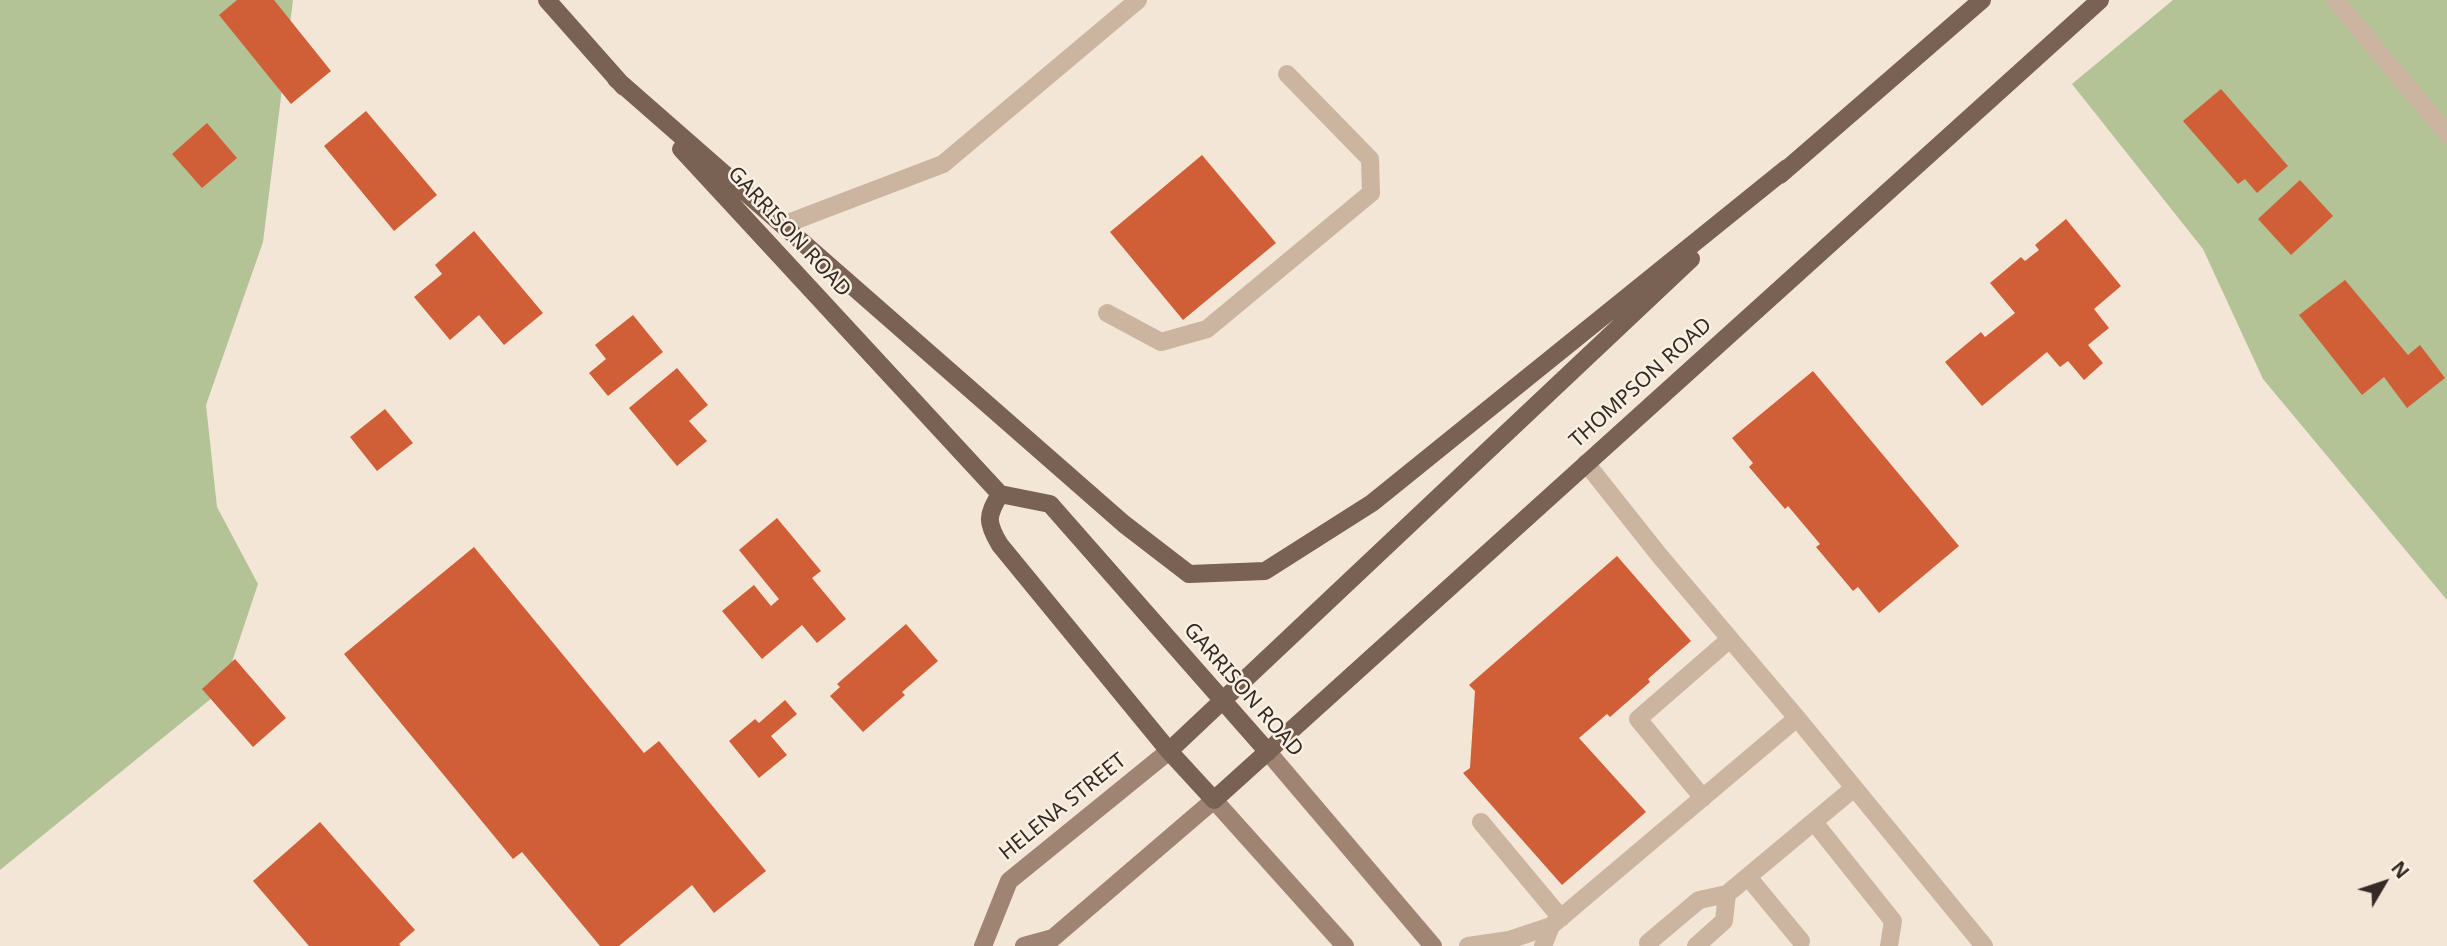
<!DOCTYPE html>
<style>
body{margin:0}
#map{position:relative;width:2447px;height:946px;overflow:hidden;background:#f3e6d6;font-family:"Noto Sans",sans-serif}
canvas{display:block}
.north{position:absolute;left:2349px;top:848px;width:70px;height:70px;-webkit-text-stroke:5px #faf0e2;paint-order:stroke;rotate:51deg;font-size:19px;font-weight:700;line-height:28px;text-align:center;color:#352a25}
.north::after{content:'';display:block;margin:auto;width:24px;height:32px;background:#352a25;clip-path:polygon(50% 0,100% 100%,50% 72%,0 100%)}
</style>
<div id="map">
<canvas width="2447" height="946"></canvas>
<div class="north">N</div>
</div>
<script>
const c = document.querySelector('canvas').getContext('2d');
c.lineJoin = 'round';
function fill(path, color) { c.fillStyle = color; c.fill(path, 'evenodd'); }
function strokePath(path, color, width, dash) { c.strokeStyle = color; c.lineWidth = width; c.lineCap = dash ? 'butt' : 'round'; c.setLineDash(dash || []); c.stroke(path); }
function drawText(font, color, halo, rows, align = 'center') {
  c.font = font + ' "Noto Sans",sans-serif'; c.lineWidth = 5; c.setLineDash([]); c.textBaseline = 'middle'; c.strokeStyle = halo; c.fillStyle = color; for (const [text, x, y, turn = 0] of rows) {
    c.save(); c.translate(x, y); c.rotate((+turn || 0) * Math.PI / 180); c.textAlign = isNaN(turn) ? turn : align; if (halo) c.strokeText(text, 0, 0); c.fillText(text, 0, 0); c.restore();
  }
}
fill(new Path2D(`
 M0,0H293L263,242L206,405L217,507L258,584L223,689L0,870Z
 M2173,0H2447V600L2263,379L2203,249L2072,84Z`), '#b3c395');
fill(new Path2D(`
 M237,0H274L331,71L291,104L219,15Z
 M2221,89L2288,166L2257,193L2245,179L2238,184L2183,121Z
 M366,111L437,195L394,231L324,146Z
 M207,123L237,158L202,188L172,154Z
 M1202,155L1276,243L1183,320L1110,232Z
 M2300,180L2333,216L2291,255L2258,219Z
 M2066,219L2121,286L2094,309L2109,328L2088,345L2103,363L2084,380L2068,361L2060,367L2047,352L1982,406L1945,362L1981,332L1985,337L2015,313L1990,283L2021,257L2025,261L2039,250L2035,245Z
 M474,231L543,313L504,345L479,315L450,340L414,297L442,274L435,265Z
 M2345,280L2408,355L2420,345L2445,378L2407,408L2384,377L2362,395L2299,315Z
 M633,315L663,352L608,396L589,373L606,359L595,345Z
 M677,368L708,405L689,421L707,441L677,466L629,408Z
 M1813,371L1959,546L1879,613L1858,587L1853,591L1816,547L1820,544L1788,506L1785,509L1749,467L1753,463L1732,438Z
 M385,409L413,443L377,471L350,437Z
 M777,518L821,571L812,578L846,619L817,643L802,625L762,659L722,611L754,585L771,606L779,599L739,550Z
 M474,547L644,753L659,741L766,871L714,913L692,885L619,946H600L522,852L513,859L344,654Z
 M1617,556L1691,641L1648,679L1650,682L1610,717L1607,714L1579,738L1646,812L1562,885L1463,773L1470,768L1475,691L1469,685Z
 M906,624L938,661L902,692L905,695L863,732L830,696L840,687L837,684Z
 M235,659L286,718L253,747L202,689Z
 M785,700L797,714L771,736L787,755L759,778L729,741L755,719L759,723Z
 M320,822L415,930L399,944L401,946H309L253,881Z`), '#d05e36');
strokePath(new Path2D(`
 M783,225L943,164L1138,0
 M1107,313L1161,342L1207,329L1371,193L1370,159L1287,74
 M1586,463L1659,555L1797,718L1984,946
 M1703,798L1638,719L1730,639
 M1481,822L1561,918
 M1814,822L1893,921L1889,946
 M1748,877L1801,941
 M1468,946L1509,940L1551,926L1797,718
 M1543,946L1551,926
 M1650,946L1648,943L1699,900L1727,894L1854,788
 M1696,946L1724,921L1727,894`), '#cbb5a1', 18);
strokePath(new Path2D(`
 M2335,0L2447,134`), '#cbb5a1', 18);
strokePath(new Path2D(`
 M1268,752L1433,946
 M983,946L1009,881L1169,751
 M1024,946L1053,938L1214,800L1345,946`), '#9f8373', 18);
strokePath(new Path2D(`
 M547,0L624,87
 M616,79L1124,524L1189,574L1265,571L1372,503L1787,168
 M681,149L1000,494L1050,504L1268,752
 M1780,175L1982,0
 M1000,494C987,516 986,522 1000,545L1169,751L1214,800L2100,0
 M1169,751L1691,259`), '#796154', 18);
drawText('21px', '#352a25', '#faf0e2', [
 ["GARRISON ROAD",789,232,47],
 ["THOMPSON ROAD",1641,383,-42],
 ["GARRISON ROAD",1243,690,49],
 ["HELENA STREET",1063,807,-39]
]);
</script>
